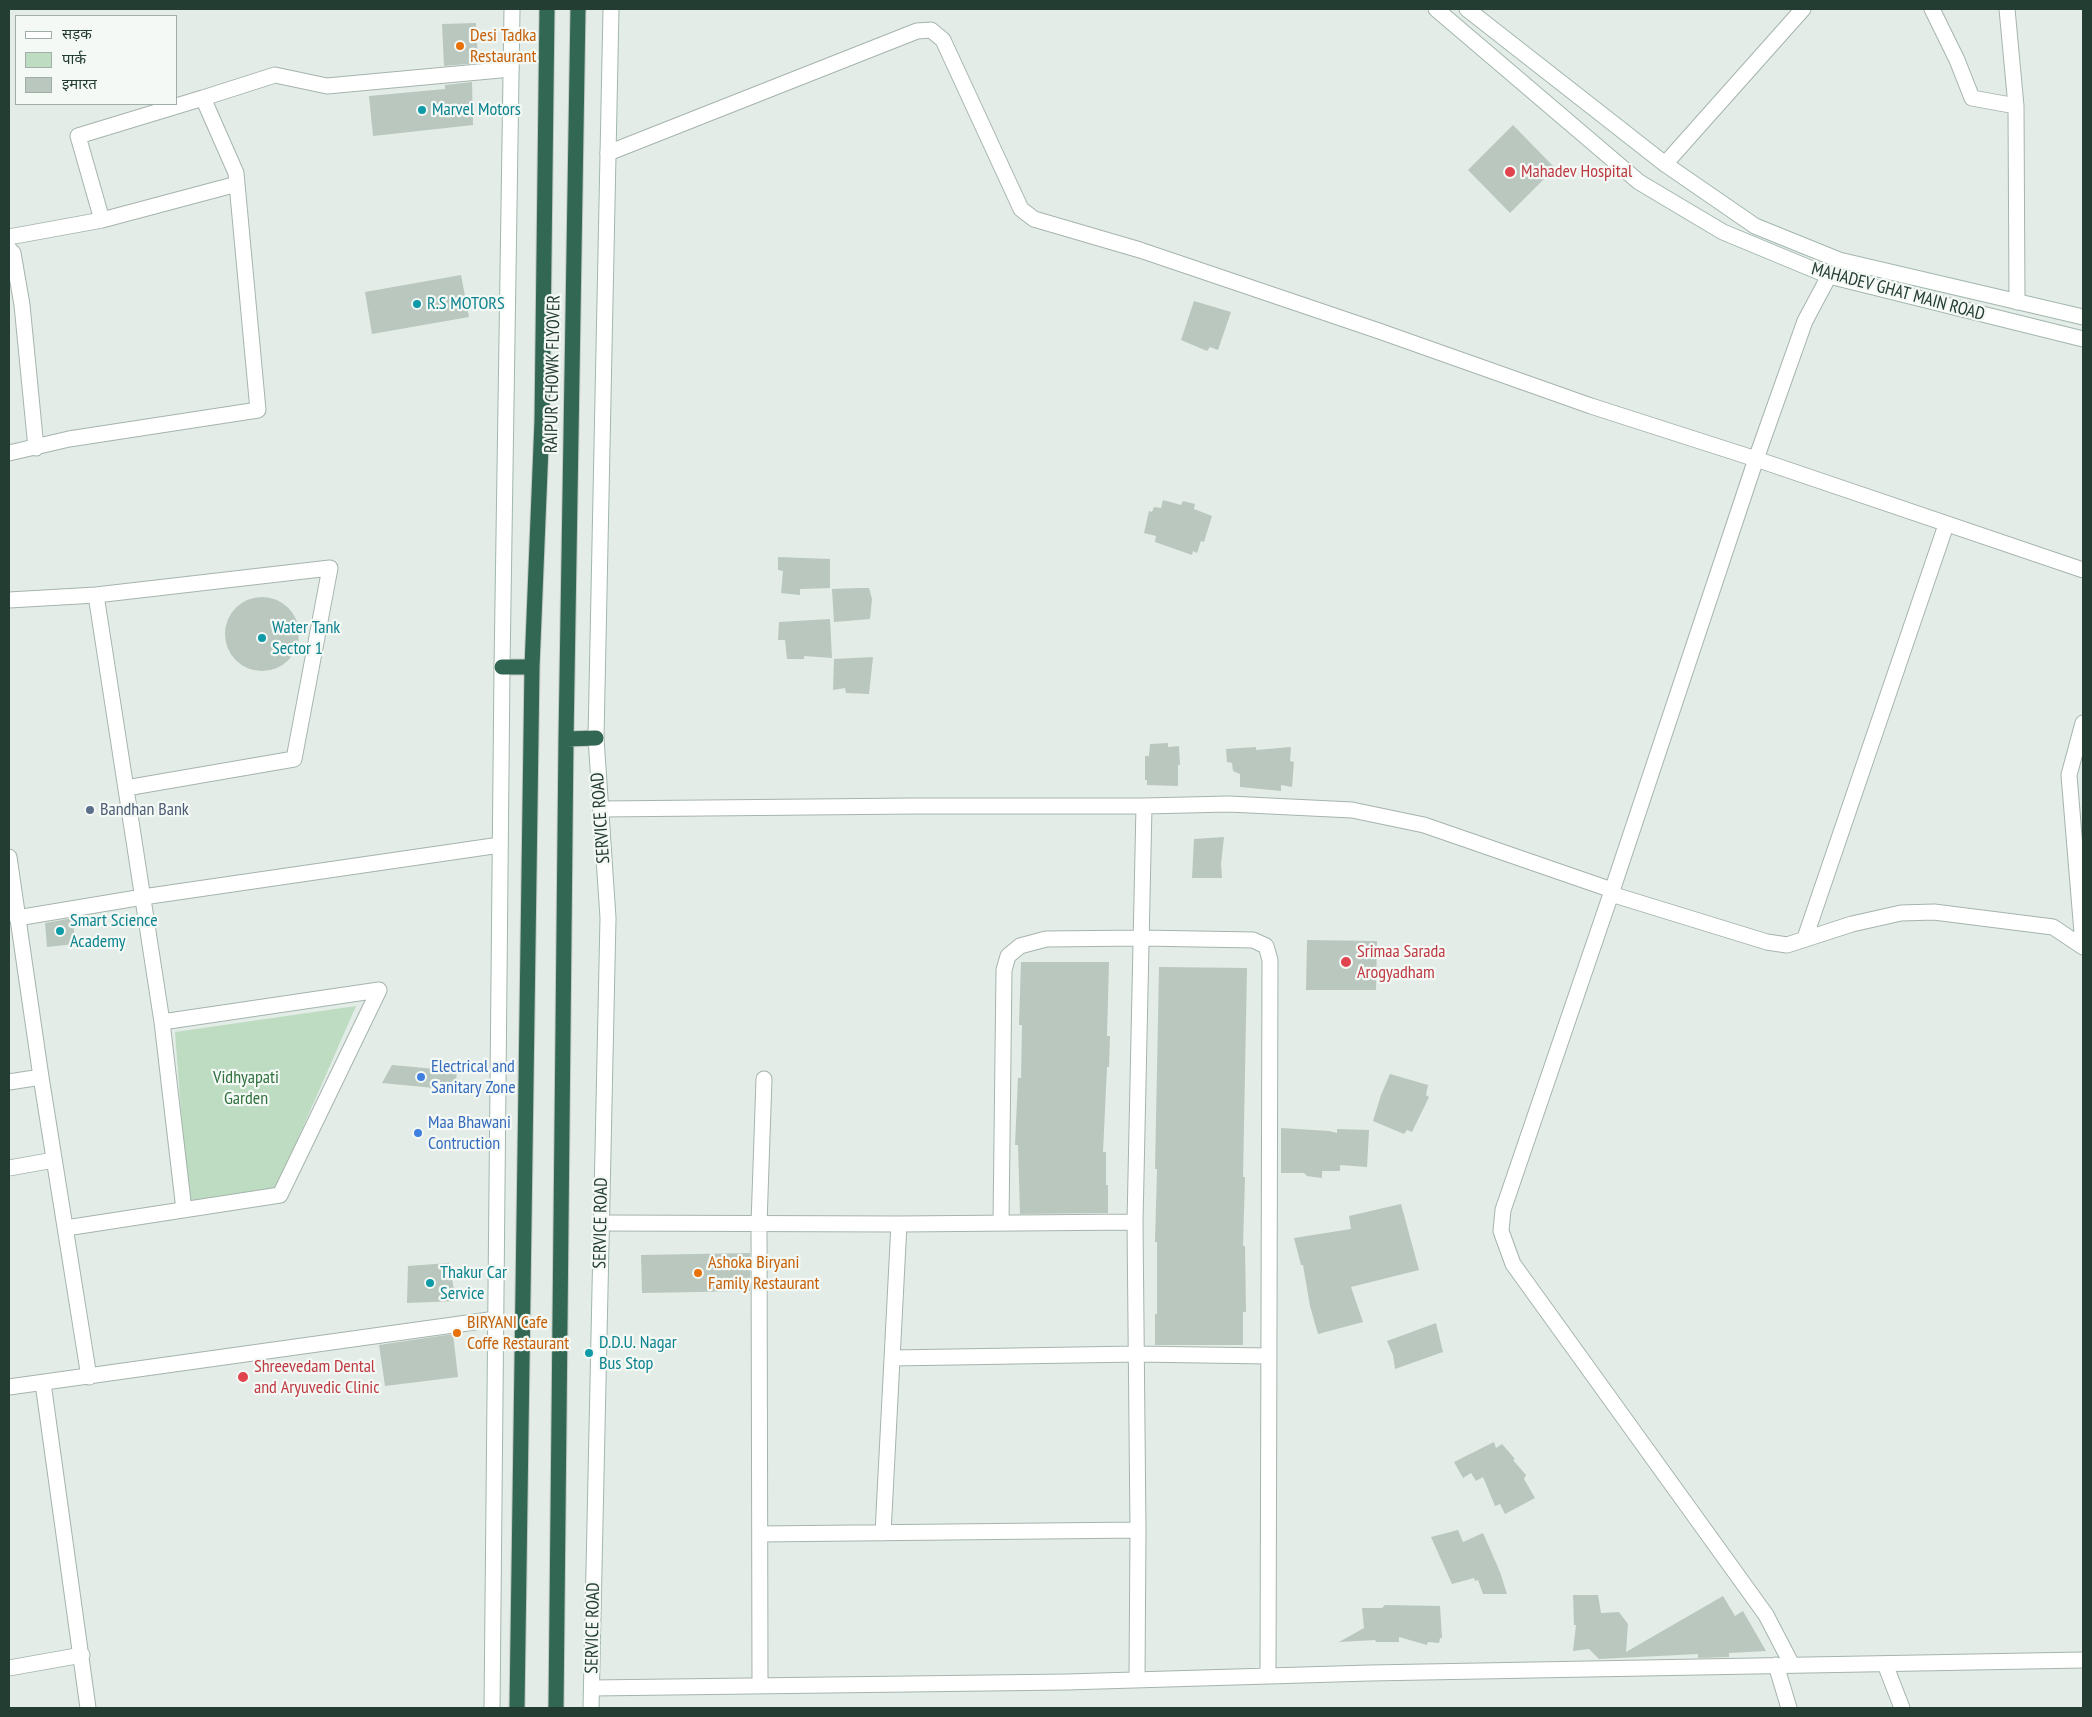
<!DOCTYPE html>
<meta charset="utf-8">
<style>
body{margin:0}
#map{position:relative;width:2092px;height:1717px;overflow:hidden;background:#e3ece7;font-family:"PT Sans Narrow","Noto Sans Devanagari",sans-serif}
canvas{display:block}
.frame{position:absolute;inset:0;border:10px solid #243d32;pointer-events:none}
.legend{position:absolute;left:15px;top:15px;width:162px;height:90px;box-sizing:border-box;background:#f4f9f5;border:1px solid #a1aea7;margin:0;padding:6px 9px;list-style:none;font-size:15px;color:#243d32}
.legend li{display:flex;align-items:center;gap:10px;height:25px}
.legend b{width:25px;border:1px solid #a1aea7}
</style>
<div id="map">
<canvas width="2092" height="1717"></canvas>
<div class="frame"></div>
<ul class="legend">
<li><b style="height:6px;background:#fff"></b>सड़क</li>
<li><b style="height:14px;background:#bddcc1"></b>पार्क</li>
<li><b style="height:14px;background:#b9c7bf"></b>इमारत</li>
</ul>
</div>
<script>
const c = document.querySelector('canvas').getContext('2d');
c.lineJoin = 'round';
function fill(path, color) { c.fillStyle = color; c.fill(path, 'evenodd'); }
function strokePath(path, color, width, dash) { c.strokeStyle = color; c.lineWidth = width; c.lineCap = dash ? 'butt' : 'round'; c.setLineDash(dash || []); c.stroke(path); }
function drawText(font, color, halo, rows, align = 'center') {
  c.font = font + ' "PT Sans Narrow",sans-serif'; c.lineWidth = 4.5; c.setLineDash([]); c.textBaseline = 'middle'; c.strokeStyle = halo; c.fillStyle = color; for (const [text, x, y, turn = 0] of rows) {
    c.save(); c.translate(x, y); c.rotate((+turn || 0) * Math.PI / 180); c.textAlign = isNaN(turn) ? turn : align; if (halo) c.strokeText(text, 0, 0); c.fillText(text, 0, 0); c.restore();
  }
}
fill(new Path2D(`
 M356,1006L275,1191L188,1204L175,1032Z`), '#bddcc1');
fill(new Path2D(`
 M476,23L478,63L444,66L442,24Z
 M472,82L473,125L373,136L369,96L445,89V85Z
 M1513,125L1555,168L1510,213L1468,170Z
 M461,275L469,317L372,334L365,292Z
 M1194,301L1231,312L1218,350L1210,347L1207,351L1181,340Z
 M1163,500L1181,505L1183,501L1195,504L1194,509L1212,516L1204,542L1201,541L1197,553L1193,551L1192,555L1155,542L1156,536L1144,533L1149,511L1152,512L1154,507L1161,508Z
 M778,557L830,559V588L800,589V595L781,593L783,571L778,570Z
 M858,588H869L872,599L870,619L834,622L832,589Z
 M225 634a37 37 0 1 1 74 0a37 37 0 1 1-74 0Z
 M830,619L832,658L804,656V659H787L785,640H778L779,622Z
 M873,657L869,694L846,693L845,688L833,690L834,659Z
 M1168,743V747L1179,746L1180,765H1178V786L1147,785V780H1145V756H1149L1150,744Z
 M1256,747V750L1291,747L1290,761L1294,762L1292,787L1281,785V791L1240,787V774L1233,771L1232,763L1227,762L1226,749Z
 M1224,837L1221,864L1222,878H1192L1194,839Z
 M73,918L75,944L47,947L45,923Z
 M1307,940L1377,941L1376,990H1306Z
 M1021,962H1109L1107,1036H1110L1109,1067H1107L1103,1152H1106V1185H1108V1213L1020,1214L1018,1145H1015L1018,1078H1021L1022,1025H1019Z
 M1159,967L1247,968L1243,1177H1245L1243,1246H1245L1246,1312H1243V1345H1155V1314H1157V1242H1155L1157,1169H1155Z
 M392,1065L457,1071L455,1090L382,1083Z
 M1390,1074L1428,1085L1426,1095L1429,1097L1412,1132L1407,1130L1404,1134L1373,1121L1381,1095Z
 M1281,1128L1329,1131L1337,1133V1129L1369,1130L1367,1167L1340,1165V1171H1322V1178L1307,1176L1304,1173H1281Z
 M1401,1204L1419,1270L1351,1287L1363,1322L1318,1334L1310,1306L1303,1265H1301L1294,1238L1351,1229L1349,1216Z
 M750,1253V1291L642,1293L641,1255Z
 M449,1263L456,1301L407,1303L408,1266Z
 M1436,1323L1443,1352L1395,1369L1393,1355L1387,1341Z
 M453,1334L458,1377L385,1386L379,1345Z
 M1494,1442L1496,1448L1502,1444L1515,1459L1513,1460L1526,1475L1524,1479L1535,1498L1505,1514L1500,1504L1495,1506L1483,1477L1476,1481L1471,1473L1463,1478L1454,1462Z
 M1458,1530L1463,1542L1483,1533L1500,1572L1507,1594H1483L1478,1580L1475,1581L1474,1578L1452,1584L1431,1537Z
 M1573,1595H1598L1601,1613L1619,1612L1628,1624L1626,1652L1723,1596L1735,1616L1743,1611L1766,1651L1729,1653V1657L1698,1658V1654L1599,1659L1589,1649L1573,1651L1576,1625H1574Z
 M1385,1605L1440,1606L1442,1638H1440L1439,1643L1428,1642L1427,1645L1399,1637V1642H1376L1375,1640L1339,1642L1364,1628L1362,1608H1382Z`), '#b9c7bf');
const street = new Path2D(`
 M1932,9L1957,60L1972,98L2016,106
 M2007,9L2016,106L2017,302
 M203,98L275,75L327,86L511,69
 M608,153L917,31L931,30L943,40L1021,209L1034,219L1140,250L1379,331L1591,406L1756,459L2083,570
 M1665,164L1803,9
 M9,237L102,220
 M9,249L13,253L22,305L36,448
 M9,453L69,439L258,410L236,173L203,98L78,136L102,220L237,184
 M96,595L162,1022L184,1210
 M9,600L96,595L330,568L294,759L126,788
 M601,809L914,806H1144L1229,804L1352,810L1424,825L1612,890
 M9,857L41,1077L89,1377
 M1611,894L1767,942L1787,945L1852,924L1901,913L1934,912L2053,927L2083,947
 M17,918L143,897L500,845
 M1805,938L1946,525
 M2083,945L2069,775L2083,723
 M9,1082L41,1077
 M9,1168L54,1160
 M601,1223L899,1224L1135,1222
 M1001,1223L1004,970L1008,956L1020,946L1046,939L1142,938L1253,940L1266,946L1270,960L1268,1675
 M66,1228L280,1195L379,990L162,1022
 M892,1358L1137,1354L1267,1356
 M43,1383L88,1708
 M9,1387L496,1319
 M883,1533L899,1224
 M760,1534L1138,1530
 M1885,1664L1902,1708
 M1776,1665L1789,1708
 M1792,1665L1766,1615L1513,1264L1501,1231L1503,1210L1611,894L1756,459L1805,321L1829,276
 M9,1668L82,1655
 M1137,1679L1138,1530L1135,1222L1144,806
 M760,1684L759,1224L764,1079
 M592,1688L1067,1682L1370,1673L2083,1660`);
const secondary = new Path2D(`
 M1436,9L1639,182L1723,232L1829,276L2083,339
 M1467,9L1665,164L1755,226L1839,260L2083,317
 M492,1708L502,667L512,9
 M591,1708L608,918L596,738L611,9`);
const highway = new Path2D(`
 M502,667H532
 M566,739L596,738
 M517,1708L532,667L542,421L547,9
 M556,1708L566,739L578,9`);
strokePath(street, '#a6b4ad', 17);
strokePath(secondary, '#a2b7ad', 17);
strokePath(highway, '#c2c9c6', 17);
strokePath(street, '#fff', 15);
strokePath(secondary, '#fff', 15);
strokePath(highway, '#316753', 15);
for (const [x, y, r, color] of [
 [460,46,5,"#e8710a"],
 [422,110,5,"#0f9aa8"],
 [1510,172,6,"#e0444e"],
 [417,304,5,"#0f9aa8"],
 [262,638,5,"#0f9aa8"],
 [90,810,5,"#5c6f8a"],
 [60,931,5,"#0f9aa8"],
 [1346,962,6,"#e0444e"],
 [421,1077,5,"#3f7fe0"],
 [418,1133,5,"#3f7fe0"],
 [698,1273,5,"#e8710a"],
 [430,1283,5,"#0f9aa8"],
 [457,1333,5,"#e8710a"],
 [589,1353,5,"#0f9aa8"],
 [243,1377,6,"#e0444e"]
]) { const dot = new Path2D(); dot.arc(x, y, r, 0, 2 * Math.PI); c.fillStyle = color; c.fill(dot); strokePath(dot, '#f4f9f5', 2); }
drawText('18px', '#c56008', '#f4f9f5', [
 ["Desi Tadka",470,36],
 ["Restaurant",470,57],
 ["Ashoka Biryani",708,1263],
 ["Family Restaurant",708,1284],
 ["BIRYANI Cafe",467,1323],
 ["Coffe Restaurant",467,1344]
], 'left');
drawText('18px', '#0d838f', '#f4f9f5', [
 ["Marvel Motors",432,110],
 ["R.S MOTORS",427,304],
 ["Water Tank",272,628],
 ["Sector 1",272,649],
 ["Smart Science",70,921],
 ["Academy",70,942],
 ["Thakur Car",440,1273],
 ["Service",440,1294],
 ["D.D.U. Nagar",599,1343],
 ["Bus Stop",599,1364]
], 'left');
drawText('18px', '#be3a42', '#f4f9f5', [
 ["Mahadev Hospital",1521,172],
 ["Srimaa Sarada",1357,952],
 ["Arogyadham",1357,973],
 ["Shreevedam Dental",254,1367],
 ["and Aryuvedic Clinic",254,1388]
], 'left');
drawText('18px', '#243d32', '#f4f9f5', [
 ["MAHADEV GHAT MAIN ROAD",1898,292,15],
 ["RAIPUR CHOWK FLYOVER",553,374,-89],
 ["SERVICE ROAD",601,818,-94],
 ["SERVICE ROAD",601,1223,-89],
 ["SERVICE ROAD",593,1628,-89]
]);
drawText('18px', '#4e5e75', '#f4f9f5', [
 ["Bandhan Bank",100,810]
], 'left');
drawText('18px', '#366cbe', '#f4f9f5', [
 ["Electrical and",431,1067],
 ["Sanitary Zone",431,1088],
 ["Maa Bhawani",428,1123],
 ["Contruction",428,1144]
], 'left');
drawText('18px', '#30723f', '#f4f9f5', [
 ["Vidhyapati",246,1078],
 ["Garden",246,1099]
]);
</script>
